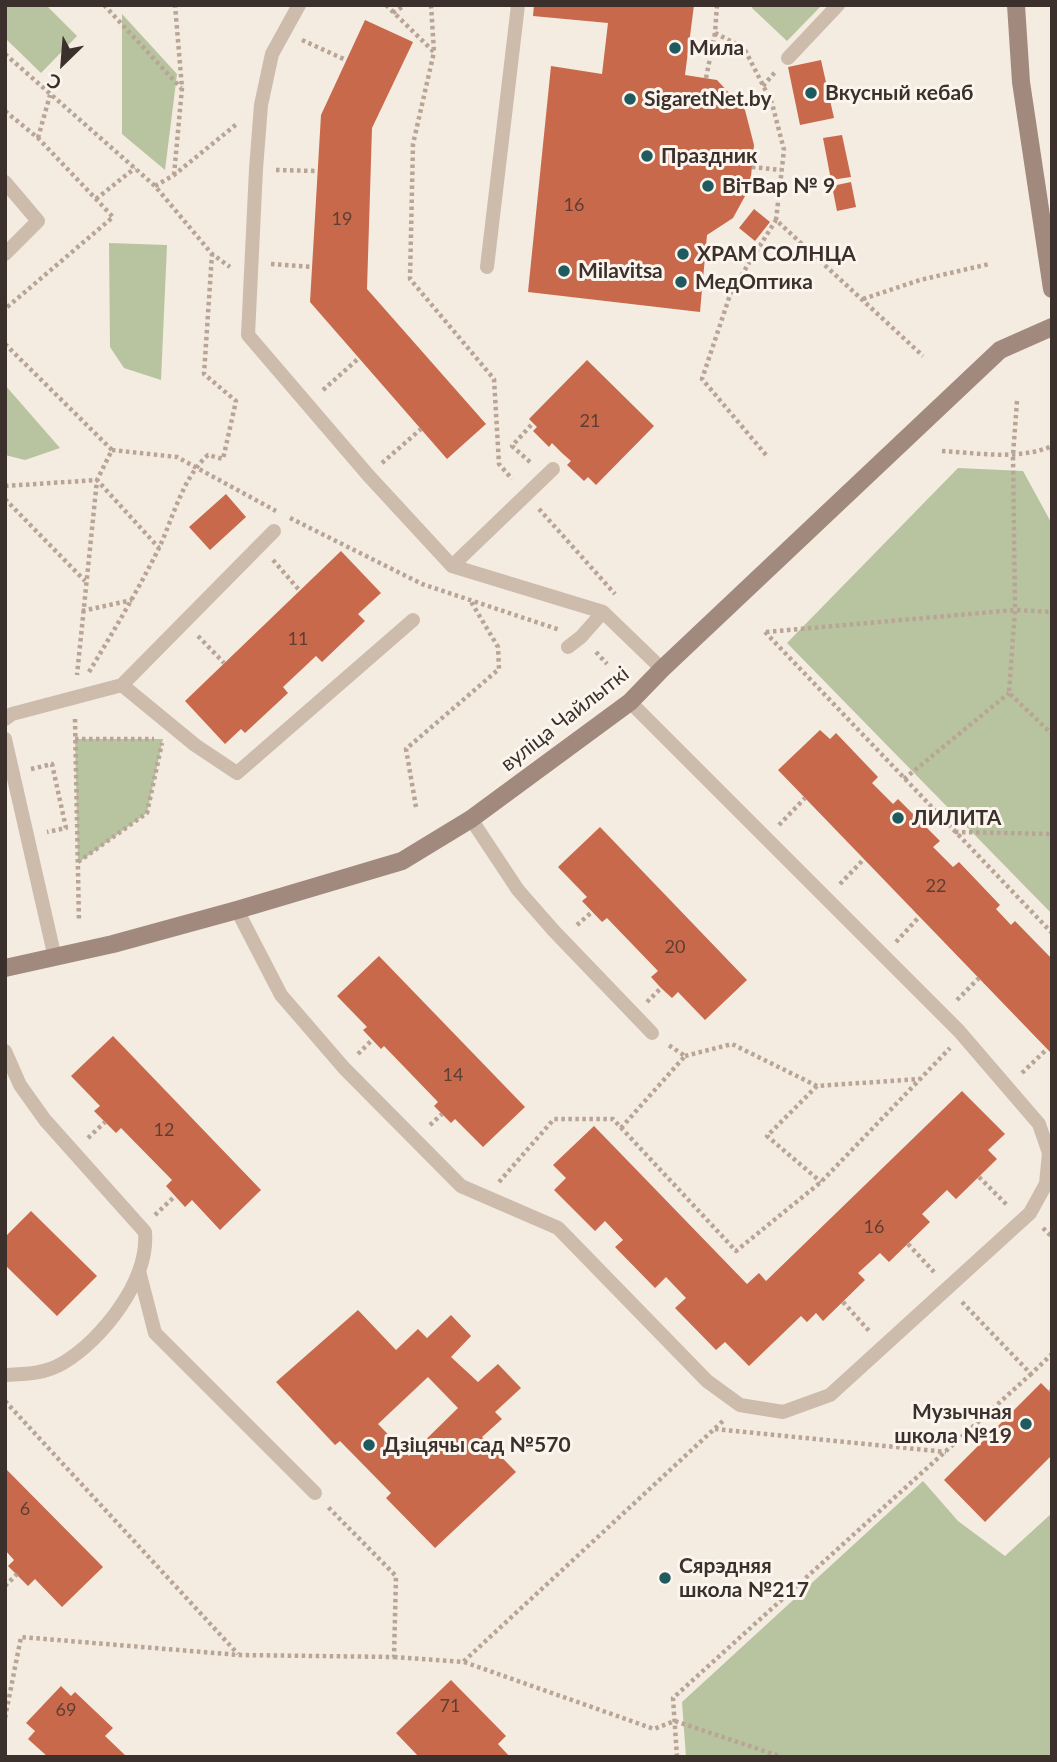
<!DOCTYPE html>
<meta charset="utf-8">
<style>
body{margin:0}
#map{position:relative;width:1057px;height:1762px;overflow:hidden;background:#f4ebe1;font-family:Lato,sans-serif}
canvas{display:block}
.frame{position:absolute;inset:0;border:7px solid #3b302b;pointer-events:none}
.north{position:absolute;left:28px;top:28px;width:70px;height:70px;-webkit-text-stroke:5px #fbf5ee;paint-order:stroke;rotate:205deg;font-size:19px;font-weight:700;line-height:28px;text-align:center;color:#3b302b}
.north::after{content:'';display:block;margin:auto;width:24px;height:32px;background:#3b302b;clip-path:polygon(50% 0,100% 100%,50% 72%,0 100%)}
</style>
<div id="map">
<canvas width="1057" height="1762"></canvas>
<div class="frame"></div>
<div class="north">С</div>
</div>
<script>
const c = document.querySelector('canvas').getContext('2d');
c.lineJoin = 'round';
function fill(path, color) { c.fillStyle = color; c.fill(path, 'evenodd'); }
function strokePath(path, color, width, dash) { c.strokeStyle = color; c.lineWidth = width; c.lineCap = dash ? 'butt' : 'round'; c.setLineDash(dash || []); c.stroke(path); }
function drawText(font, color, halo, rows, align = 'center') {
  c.font = font + ' Lato,sans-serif'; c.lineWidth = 6; c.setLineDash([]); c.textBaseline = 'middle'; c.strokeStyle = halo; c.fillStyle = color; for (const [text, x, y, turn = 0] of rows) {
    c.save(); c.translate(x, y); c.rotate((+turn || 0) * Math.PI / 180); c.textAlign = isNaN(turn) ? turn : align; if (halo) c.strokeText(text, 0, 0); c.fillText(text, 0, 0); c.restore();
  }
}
fill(new Path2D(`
 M5,5H46L77,36L41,73L5,38Z
 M752,5H822L787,41L752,8Z
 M122,14L177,74L165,170L122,134Z
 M109,243L167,245L161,380L124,368L110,347Z
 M5,385L60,448L25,460L5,455Z
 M958,468L1023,471L1052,524V914L787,643Z
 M75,739H163L147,813L78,863Z
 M923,1481L958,1521L1005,1556L1052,1513V1757H686L682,1702Z`), '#b8c4a0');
fill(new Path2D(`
 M534,5H694L685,75L717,80L745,110L754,145L750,187L733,218L707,235L700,312L528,292L551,66L602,74L608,23L533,16Z
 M365,20L413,42L372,128L367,289L486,424L447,459L310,302L321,115Z
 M821,60L834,118L800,125L788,67Z
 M842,135L851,177L831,180L823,138Z
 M851,182L856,207L837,211L832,186Z
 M754,209L770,222L755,241L739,228Z
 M587,360L654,426L596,485L588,477L584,481L567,465L571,461L563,454L552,443L549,447L533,431L537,427L529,419Z
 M226,494L246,517L210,550L189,527Z
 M341,551L381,593L358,614L365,621L322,662L316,656L283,687L288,693L245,733L241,729L225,744L185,701Z
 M820,730L830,739L836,733L878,777L872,783L893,804L898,799L940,841L933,847L953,867L959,862L1000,905L996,909L1011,925L1015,921L1052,959V1054L778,770Z
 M600,827L747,980L705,1020L678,992L672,998L661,988L651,977L658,971L607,918L602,922L582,901L587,897L558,867Z
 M379,956L525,1107L483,1147L455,1119L451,1123L434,1106L438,1102L384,1046L381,1049L363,1030L367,1027L337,996Z
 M113,1036L261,1190L220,1230L192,1200L185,1207L166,1186L172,1180L121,1128L116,1133L94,1111L100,1106L71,1076Z
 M962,1091L1005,1134L988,1150L997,1159L956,1199L947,1190L922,1214L930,1222L889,1262L880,1253L858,1273L865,1280L823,1321L816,1313L807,1322L801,1316L749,1366L725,1342L716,1350L675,1308L686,1298L666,1277L655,1288L615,1247L623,1240L605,1221L595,1231L554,1190L566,1178L553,1165L594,1126L747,1284L759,1273L766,1281Z
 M31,1211L97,1276L57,1316L5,1265V1237Z
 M358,1310L396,1350L418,1329L427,1338L451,1315L471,1336L451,1357L478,1382L498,1364L521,1388L495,1412L502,1419L482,1437L516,1472L435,1548L386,1498L391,1493L340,1441L335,1445L276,1382ZM428,1377L458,1408L409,1456L378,1424Z
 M1041,1383L1052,1394V1455L985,1522L944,1480Z
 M5,1468L103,1567L62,1607L35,1579L28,1586L8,1566L14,1560L5,1550Z
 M451,1680L506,1736L498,1744L510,1757H419L396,1733Z
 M61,1686L71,1696L75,1692L113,1728L105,1736L127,1757H48L28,1739L35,1731L26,1723Z`), '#c8694b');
strokePath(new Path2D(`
 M104,5L181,88
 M386,5L434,52L413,144L410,279L494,379L499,464L512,479
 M431,5L434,52
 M717,5L715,33L744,48L772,103L784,150L776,220L923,356
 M393,13L405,5
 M302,40L346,60
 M688,51L711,53
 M5,54L155,186L212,254L230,267
 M706,78L715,33
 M763,86L776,71
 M5,111L38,138L113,217L5,309
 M38,138L50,95
 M752,167L781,170
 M276,170L317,171
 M174,175L182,88L175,5
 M155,186L174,175L238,123
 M96,199L135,168
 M271,264L312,267
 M863,299L920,280L989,264
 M5,344L112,450L97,480L77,675
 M323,390L359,358
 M1017,401L1013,455L1015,610L1009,693L1052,734
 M112,450L177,457L276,511
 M942,451C978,453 1016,460 1050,447L1052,451
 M766,455L702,379L731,292L776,220
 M530,462L512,446L533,423
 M382,463L421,429
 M5,486L97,480L159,548
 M5,499L85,581
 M539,509L615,594
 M290,518L422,584L560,630
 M273,560L300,591
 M82,611L132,600
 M765,632L1052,933
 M766,632L1015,610L1052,612
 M198,636L224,663
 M596,652L607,664
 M89,672C113,632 137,592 158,550C173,519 182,478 208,455L223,459L236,401L204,374L212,254
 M75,719L79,922
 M75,739H154
 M31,769L52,764L66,828L47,832
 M904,779L1009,693
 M416,807L406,749L499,669L498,647L470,600
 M779,825L805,798
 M955,832L1052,834
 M78,862L147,813L162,743
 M840,884L864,859
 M577,925L592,912
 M896,942L919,917
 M957,1000L979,978
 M647,1002L661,988
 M358,1054L372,1040
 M685,1056L732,1044L817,1086L919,1079
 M1022,1073L1047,1049
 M817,1086L767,1136L821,1182
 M430,1125L442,1114
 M621,1128L685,1056L667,1044
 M88,1138L105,1122
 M979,1177L1008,1206
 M499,1182L554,1119H613L736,1251L821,1182L950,1048
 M155,1215L175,1196
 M1043,1228L1052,1237
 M908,1244L934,1272
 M843,1302L870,1332
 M962,1302L1031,1374L1052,1354
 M1050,1392L1052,1390
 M5,1401L238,1654
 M715,1429L946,1452
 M5,1586L17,1574
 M394,1657L463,1662L725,1419
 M464,1662L654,1729L675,1721L782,1757
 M5,1718L21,1637L239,1655L394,1657L396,1576L328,1507
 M677,1757L673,1698L1031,1374`), '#b9a596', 4.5, [3.5, 3.5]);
strokePath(new Path2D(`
 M299,5L272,54L261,105L256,169L248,335L368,475L452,566L603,612L662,669
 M788,58L838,5
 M5,182L38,221L5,254
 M487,267L518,5
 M452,566L553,469
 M568,647L581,637L603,612
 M122,685L195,745L237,773L413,620
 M5,719L12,714L122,685L274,531
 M5,739L55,958
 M471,819L518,890L554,931L652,1033
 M237,910L281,995L344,1068L461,1186L558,1228L707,1381L740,1405L783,1412L830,1395L1030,1213L1046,1184L1049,1153L1039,1124L959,1031L630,702
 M5,1051L20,1085L45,1120L145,1232C149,1280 103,1339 63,1363C45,1374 25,1374 5,1375
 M139,1271L155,1333L315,1493`), '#cdbbac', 14);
strokePath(new Path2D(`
 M1016,5L1021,82L1052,289
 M5,968L113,944L237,910L402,861L471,819L630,702L662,669L1000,350L1052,327`), '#a18a7d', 18);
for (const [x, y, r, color] of [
 [675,48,7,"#1f5a5e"],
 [811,93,7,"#1f5a5e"],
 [630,99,7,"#1f5a5e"],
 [647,156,7,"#1f5a5e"],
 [708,186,7,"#1f5a5e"],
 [683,254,7,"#1f5a5e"],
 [564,271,7,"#1f5a5e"],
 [681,282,7,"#1f5a5e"],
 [898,818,7,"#1f5a5e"],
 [1026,1424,7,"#1f5a5e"],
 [369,1445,7,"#1f5a5e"],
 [665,1578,7,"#1f5a5e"]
]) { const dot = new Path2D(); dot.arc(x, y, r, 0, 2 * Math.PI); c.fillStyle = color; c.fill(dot); strokePath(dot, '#fbf5ee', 2.5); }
drawText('18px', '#5e3e33', null, [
 ["16",574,205],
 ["19",342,219],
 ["21",590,421],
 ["11",298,639],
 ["22",936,886],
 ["20",675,947],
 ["14",453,1075],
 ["12",164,1130],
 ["16",874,1227],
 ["6",25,1509],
 ["71",450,1706],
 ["69",66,1710]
]);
drawText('bold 21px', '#3b302b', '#fbf5ee', [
 ["Мила",689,48],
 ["Вкусный кебаб",825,93],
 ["SigaretNet.by",644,99],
 ["Праздник",661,156],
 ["ВітВар № 9",722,186],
 ["ХРАМ СОЛНЦА",697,254],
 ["Milavitsa",578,271],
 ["МедОптика",695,282],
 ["ЛИЛИТА",912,818],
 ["Музычная",1012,1412,"right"],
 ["школа №19",1012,1436,"right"],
 ["Дзіцячы сад №570",383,1445],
 ["Сярэдняя",679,1566],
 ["школа №217",679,1590]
], 'left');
drawText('21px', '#3b302b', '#fbf5ee', [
 ["вуліца Чайлыткі",565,719,-38]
]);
</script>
